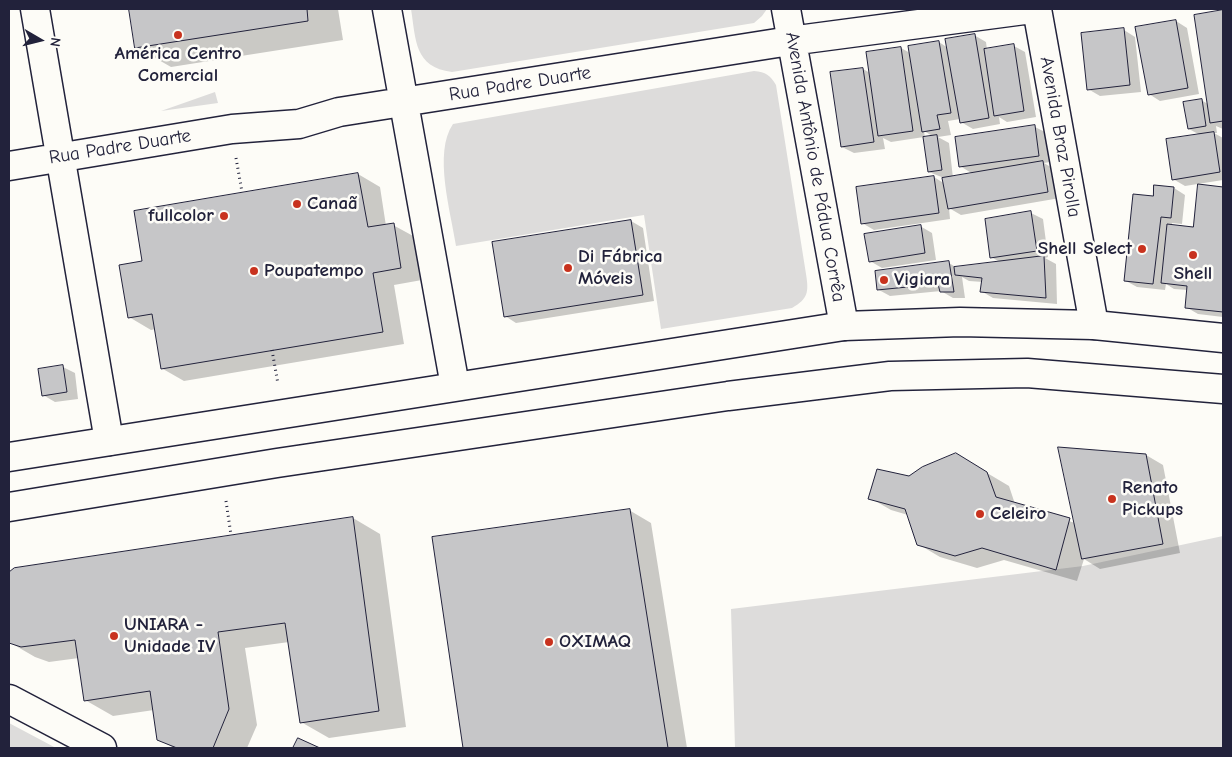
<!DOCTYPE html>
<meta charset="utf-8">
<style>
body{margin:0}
#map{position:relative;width:1232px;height:757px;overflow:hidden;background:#fdfcf7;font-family:"Comic Neue",sans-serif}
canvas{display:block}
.frame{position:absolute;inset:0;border:10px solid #22223b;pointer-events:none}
.north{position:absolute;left:15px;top:15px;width:50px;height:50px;-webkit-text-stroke:4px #fdfcf7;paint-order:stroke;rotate:98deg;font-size:14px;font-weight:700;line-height:20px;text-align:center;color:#22223b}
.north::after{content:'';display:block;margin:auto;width:18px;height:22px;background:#22223b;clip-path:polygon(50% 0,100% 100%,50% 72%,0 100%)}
</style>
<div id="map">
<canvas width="1232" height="757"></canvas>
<div class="frame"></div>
<div class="north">N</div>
</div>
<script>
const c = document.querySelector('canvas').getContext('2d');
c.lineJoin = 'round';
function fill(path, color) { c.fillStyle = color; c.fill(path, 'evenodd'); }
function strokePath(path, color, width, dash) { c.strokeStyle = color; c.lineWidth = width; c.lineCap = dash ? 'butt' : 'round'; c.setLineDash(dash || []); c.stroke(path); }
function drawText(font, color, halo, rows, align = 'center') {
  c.font = font + ' "Comic Neue",sans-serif'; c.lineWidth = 5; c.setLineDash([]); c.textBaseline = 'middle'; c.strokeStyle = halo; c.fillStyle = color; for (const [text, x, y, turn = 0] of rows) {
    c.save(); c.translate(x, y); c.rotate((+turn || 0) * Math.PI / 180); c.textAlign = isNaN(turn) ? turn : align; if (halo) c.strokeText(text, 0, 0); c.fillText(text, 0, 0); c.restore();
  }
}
fill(new Path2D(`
 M411,9H767L762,16L754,23L452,72C414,67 416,40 411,9Z
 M754,71C766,72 770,75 776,85L806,274C809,292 808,299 792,308L661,329L644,215L456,246C451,212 433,153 453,124Z
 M215,92L218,103L161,111Z
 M1223,536V748H735L731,609L1083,566Z
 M9,723L56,748H9Z`), '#dddcdb');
fill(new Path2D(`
 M130,9H338L343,40L171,67L136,47Z
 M1223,12V129L1216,126L1217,133H1214L1223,138V180L1185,186L1173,179L1200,135L1189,129L1201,100L1208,104L1195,16Z
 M1176,21L1187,28L1199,94L1160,101L1149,94Z
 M1124,30L1135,37L1141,92L1100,96L1088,89Z
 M974,35L986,42L987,50L1014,46L1025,52L1036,117L1007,122L999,117L1000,124L973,129L961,122L960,119L948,121L951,135L938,137L949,143L953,178L973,174L960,166L1035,127L1047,133L1050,162L1044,163L1054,169L1060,198L961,215L949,208L950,219L874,230L862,223L934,177L945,184L944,178L929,172L924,137L891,142L883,138L885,149L854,153L842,147L863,69L870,73L901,48L910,53L939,42L948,48ZM924,131L934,137L925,138Z
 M358,174L380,187L386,226L393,225L415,237L422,280L394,285L404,344L184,381L163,369L156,329L151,330L129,317L143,262L135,212Z
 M1199,185L1223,188V317L1198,314L1186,307L1188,290L1174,289L1166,284L1165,290L1137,287L1126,281L1154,197L1174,188L1185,195L1182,224L1172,223V226L1194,228Z
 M1031,213L1043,219L1048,257L1045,258L1056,264L1057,304L993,298L981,291L983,282L969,281L962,277L965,298H953L941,291L890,296L879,290L949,263L957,268L1000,262L991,257Z
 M631,221L643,228L654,301L516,323L505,316Z
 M920,226L932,233L936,260L882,268L870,261Z
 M63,367L75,373L78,399L55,402L43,395Z
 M1146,455L1163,465L1180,553L1100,569L1084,559L1077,581L1004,560L977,568L940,557L918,544L908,515L891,510L870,498L910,477L977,467L1009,486L1015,504L1075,523Z
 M629,510L651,523L687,748H464L434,538Z
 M353,518L380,534L406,727L329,738L301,722L289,642L245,648L257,725L247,748H174L158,739L154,710L113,716L85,700L79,658L49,662L35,657L9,642V575L15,569Z`), '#0003');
const building = new Path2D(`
 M129,9H307L308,21L135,48Z
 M1223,10V121L1210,123L1194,15Z
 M1176,20L1188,88L1148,95L1135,27Z
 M1124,28L1130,85L1087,90L1081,33Z
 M975,34L989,118L960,123L945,39Z
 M939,41L951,113L937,115L940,129L922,132L908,46Z
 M1014,44L1024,111L994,116L984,49Z
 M901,47L913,131L878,136L866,52Z
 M863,68L874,142L841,147L830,72Z
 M1202,99L1206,126L1188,129L1183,102Z
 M1035,125L1039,156L959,167L955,137Z
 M1214,132L1220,172L1172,180L1166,139Z
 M937,135L942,170L928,172L923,137Z
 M1043,161L1048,192L948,209L942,178Z
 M358,173L368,227L394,223L401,268L373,273L383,332L161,369L152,314L128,318L119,265L142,261L134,211Z
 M934,176L939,213L861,224L856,187Z
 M1198,184L1223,187V312L1185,308L1187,286L1161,283L1167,224L1193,227Z
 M1154,185L1174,187L1171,218L1161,217L1153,284L1124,281L1133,194L1153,196Z
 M1031,211L1037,251L990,258L985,219Z
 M631,220L643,295L504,317L492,242Z
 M921,225L925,253L869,262L864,234Z
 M1044,256L1046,298L980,292L982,278L955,275L954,267Z
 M949,261L954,292H940L938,284L877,290L875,271Z
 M63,365L67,392L42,396L38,369Z
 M1058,447L1146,454L1163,544L1082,559Z
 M956,453L987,472L996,497L1070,518L1056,570L982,548L955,556L917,545L905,509L868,499L877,469L909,476L922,467Z
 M630,509L668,748H463L432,537Z
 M353,517L379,711L300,723L285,623L218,632L229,709L213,748H177L157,740L150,691L84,701L75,640L21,647L9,643V572L14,568Z
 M298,738L320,748H293Z`);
fill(building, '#c6c6c8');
strokePath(building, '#22223b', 1);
const minor = new Path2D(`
 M35,9L109,441
 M387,9L455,386
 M786,9L844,326
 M1037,9L1094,325
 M9,166L232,129L299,124L339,112L790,41L1032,9
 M9,699L102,748`);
const primary = new Path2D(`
 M9,457L844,326L960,322L1094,325L1223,338
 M9,507L277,463L728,396L890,376L1027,373L1223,389`);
strokePath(minor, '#22223b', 31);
strokePath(primary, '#22223b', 31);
strokePath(new Path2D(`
 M236,158L242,192
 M272,350L278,384
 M226,501L231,535`), '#22223b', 3, [1, 4]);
strokePath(minor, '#fdfcf7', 28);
strokePath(primary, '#fdfcf7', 28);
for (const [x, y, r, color] of [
 [178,35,5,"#c8321e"],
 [297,204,5,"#c8321e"],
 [224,216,5,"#c8321e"],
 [1142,249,5,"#c8321e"],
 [1193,255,5,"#c8321e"],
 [568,268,5,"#c8321e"],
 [254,271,5,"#c8321e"],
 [884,280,5,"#c8321e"],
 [1112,499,5,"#c8321e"],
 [980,514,5,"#c8321e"],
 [114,636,5,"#c8321e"],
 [549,642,5,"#c8321e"]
]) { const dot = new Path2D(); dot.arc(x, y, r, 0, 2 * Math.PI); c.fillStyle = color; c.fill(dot); strokePath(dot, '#fdfcf7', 2); }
drawText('bold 19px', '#22223b', '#fdfcf7', [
 ["América Centro",178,54,"center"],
 ["Comercial",178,76,"center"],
 ["Canaã",307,204],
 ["fullcolor",214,216,"right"],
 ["Shell Select",1132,249,"right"],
 ["Di Fábrica",578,257],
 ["Móveis",578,279],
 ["Poupatempo",264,271],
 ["Shell",1193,274,"center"],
 ["Vigiara",894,280],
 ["Renato",1122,488],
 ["Pickups",1122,510],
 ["Celeiro",990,514],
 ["UNIARA -",124,625],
 ["Unidade IV",124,647],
 ["OXIMAQ",559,642]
], 'left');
drawText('19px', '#22223b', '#fdfcf7', [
 ["Rua Padre Duarte",520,84,-9],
 ["Avenida Braz Pirolla",1060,137,80],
 ["Rua Padre Duarte",120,147,-9],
 ["Avenida Antônio de Pádua Corrêa",815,167,80]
]);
</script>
